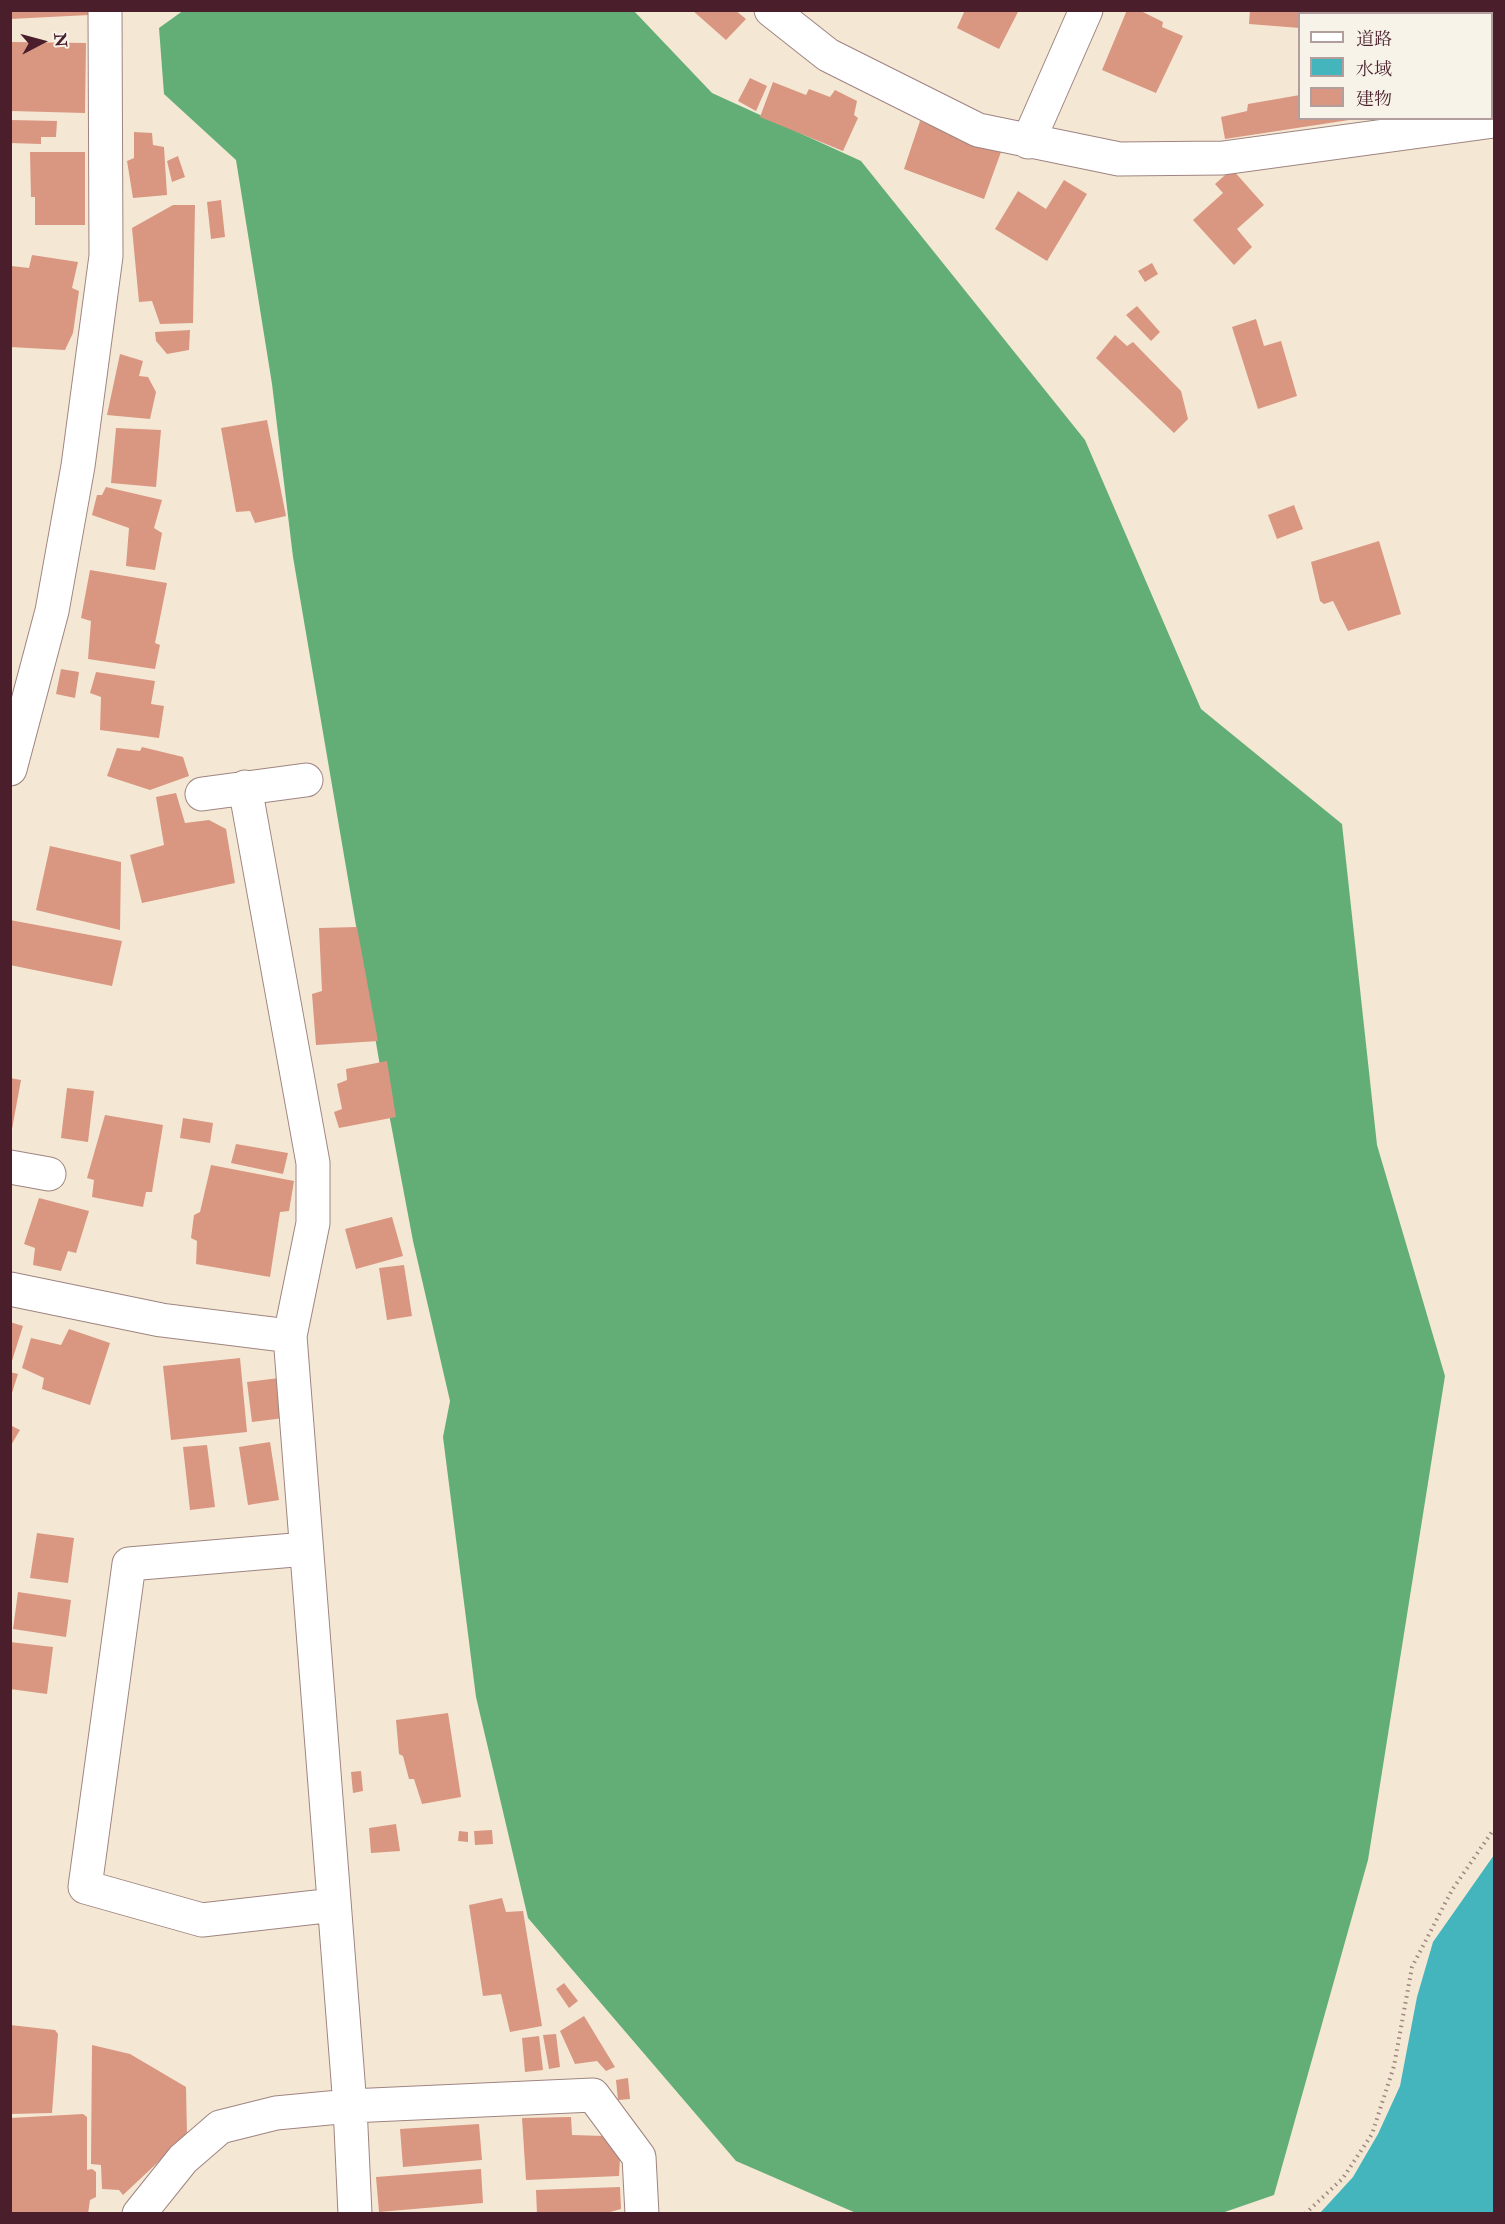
<!DOCTYPE html>
<meta charset="utf-8">
<style>
body{margin:0}
#map{position:relative;width:1505px;height:2224px;overflow:hidden;background:#f4e8d4;font-family:"IM FELL Double Pica","Noto Serif JP",serif}
canvas{display:block}
.frame{position:absolute;inset:0;border:12px solid #4a1f2b;pointer-events:none}
.legend{position:absolute;left:1298px;top:12px;width:195px;height:108px;box-sizing:border-box;background:#f7f3e8;border:2px solid #b29e9c;margin:0;padding:8px 10px;list-style:none;font-size:18px;color:#4a1f2b}
.legend li{display:flex;align-items:center;gap:12px;height:30px}
.legend b{width:30px;border:2px solid #b29e9c}
.north{position:absolute;left:12px;top:12px;width:60px;height:60px;-webkit-text-stroke:4px #f7f3e8;paint-order:stroke;rotate:84deg;font-size:16px;font-weight:700;line-height:24px;text-align:center;color:#4a1f2b}
.north::after{content:'';display:block;margin:auto;width:21px;height:27px;background:#4a1f2b;clip-path:polygon(50% 0,100% 100%,50% 72%,0 100%)}
</style>
<div id="map">
<canvas width="1505" height="2224"></canvas>
<div class="frame"></div>
<ul class="legend">
<li><b style="height:8px;background:#fff"></b>道路</li>
<li><b style="height:16px;background:#45b5bd"></b>水域</li>
<li><b style="height:16px;background:#d99681"></b>建物</li>
</ul>
<div class="north">N</div>
</div>
<script>
const c = document.querySelector('canvas').getContext('2d');
c.lineJoin = 'round';
function fill(path, color) { c.fillStyle = color; c.fill(path, 'evenodd'); }
function strokePath(path, color, width, dash) { c.strokeStyle = color; c.lineWidth = width; c.lineCap = dash ? 'butt' : 'round'; c.setLineDash(dash || []); c.stroke(path); }
fill(new Path2D(`
 M184,10L634,11L712,93L861,161L1085,440L1201,709L1342,824L1377,1145L1445,1376L1368,1860L1274,2195L1219,2214L856,2213L736,2161L528,1918L476,1697L443,1437L450,1401L413,1241L380,1066L293,557L272,384L236,160L164,94L159,28Z`), '#63ae77');
fill(new Path2D(`
 M1494,1855V2213H1320L1353,2177L1378,2134L1400,2086L1417,1997L1433,1942Z`), '#45b5bd');
fill(new Path2D(`
 M10,10H89V15L10,19Z
 M692,10H735L746,19L726,40Z
 M965,10H1019L999,49L957,28Z
 M1127,10H1139L1163,22L1162,27L1183,36L1156,93L1102,70Z
 M1250,10H1320V14H1300V28L1249,24Z
 M12,42L86,43L85,113L11,111Z
 M750,78L767,86L756,111L738,101Z
 M773,82L806,95L809,89L830,97L835,90L857,101L854,115L858,118L843,151L760,117Z
 M1300,95V118L1349,120L1225,139L1221,117L1247,111L1248,104Z
 M10,120L57,121L56,137H41V144L10,143Z
 M920,121L1001,152L984,199L904,169Z
 M134,132L152,133L153,145L164,147L167,195L133,198L127,161L134,158Z
 M30,152H85V225H35V197H31Z
 M178,156L185,177L172,182L167,161Z
 M1232,169L1264,205L1237,229L1252,247L1234,265L1193,220L1223,193L1215,184Z
 M1064,180L1087,194L1047,261L995,229L1018,191L1046,209Z
 M221,200L225,237L211,239L207,202Z
 M173,205H195L193,323L160,324L152,301L139,302L132,228Z
 M32,255L78,262L72,288L79,291L73,333L65,350L10,347L11,266L29,268Z
 M1152,263L1158,274L1145,282L1138,271Z
 M1137,306L1160,332L1151,341L1126,315Z
 M1256,319L1264,346L1281,341L1297,396L1258,409L1232,327Z
 M190,330L189,350L167,354L156,341L155,332Z
 M1115,335L1127,346L1133,342L1181,391L1188,419L1174,433L1096,358Z
 M120,354L143,361L139,376L148,377L156,392L150,419L107,415Z
 M267,420L286,516L255,523L250,511L236,512L221,428Z
 M116,428L161,430L156,487L111,483Z
 M106,487L162,500L154,528L162,533L155,570L126,566L129,528L92,515L97,495H102Z
 M1294,505L1303,529L1277,539L1268,515Z
 M1379,541L1401,614L1348,631L1333,601L1324,604L1320,601L1311,562Z
 M90,570L167,583L155,643L160,645L155,669L88,659L91,621L81,618Z
 M61,669L79,672L75,698L56,694Z
 M96,672L155,681L151,704L164,706L159,738L100,730L101,697L90,693Z
 M142,747L183,757L189,776L150,790L107,776L117,748L140,751Z
 M176,793L185,823L209,820L226,829L235,883L142,903L130,855L164,845L156,797Z
 M50,846L121,862L120,930L36,910Z
 M10,920L122,941L112,986L10,965Z
 M357,927L378,1041L316,1045L312,994L322,991L319,928Z
 M387,1061L396,1117L339,1128L334,1112L342,1109L337,1084L347,1080L346,1069Z
 M10,1078L21,1080L12,1129H10Z
 M67,1088L94,1091L88,1142L61,1138Z
 M105,1115L163,1125L152,1192H146L143,1207L92,1197L94,1180L87,1178Z
 M183,1118L213,1123L210,1143L180,1138Z
 M236,1144L288,1153L283,1174L231,1163Z
 M211,1165L294,1181L289,1211L280,1212L270,1277L196,1264L197,1241L191,1238L194,1215L200,1212Z
 M39,1198L89,1211L76,1253L68,1251L61,1271L33,1265L35,1248L24,1244Z
 M392,1217L403,1256L356,1269L345,1229Z
 M404,1265L412,1316L387,1320L379,1268Z
 M10,1322L23,1326L11,1364H10Z
 M69,1329L110,1343L90,1405L42,1389L44,1378L22,1368L31,1338L61,1345Z
 M240,1358L247,1432L171,1440L163,1366Z
 M10,1372L18,1374L11,1396H10Z
 M279,1378L284,1418L252,1422L247,1382Z
 M10,1425L20,1430L10,1447Z
 M270,1442L279,1500L248,1505L239,1447Z
 M207,1445L215,1507L190,1510L183,1447Z
 M37,1533L74,1538L68,1583L30,1578Z
 M18,1592L71,1600L66,1637L13,1629Z
 M10,1642L53,1647L47,1694L10,1689Z
 M448,1713L461,1797L422,1804L414,1779H409L403,1756L399,1754L396,1720Z
 M361,1771L363,1791L353,1793L351,1772Z
 M396,1824L400,1851L371,1853L369,1828Z
 M492,1830L493,1844L475,1845L474,1831Z
 M459,1831L468,1832V1842L458,1841Z
 M502,1898L506,1912L523,1911L542,2026L510,2032L501,1994L483,1996L469,1905Z
 M564,1983L578,2001L569,2008L556,1989Z
 M584,2016L615,2067L606,2071L597,2061L575,2064L560,2031Z
 M10,2025L55,2030L58,2034L52,2113L10,2114Z
 M556,2034L560,2067L549,2069L543,2035Z
 M539,2036L543,2070L525,2072L522,2038Z
 M92,2045L130,2054L186,2087L187,2135L123,2195L119,2190L102,2189L101,2165L91,2164Z
 M628,2078L630,2099L618,2100L616,2080Z
 M83,2114L87,2117V2170L92,2169L96,2172V2197L90,2200L88,2214H10V2118Z
 M571,2117L572,2135L604,2136L620,2157L619,2176L526,2180L522,2118Z
 M479,2124L482,2160L403,2167L400,2129Z
 M481,2169L483,2203L379,2212L376,2177Z
 M620,2187L621,2209L603,2214H537L536,2190Z`), '#d99681');
const street = new Path2D(`
 M771,10L828,55L978,130L1119,159L1223,158L1494,121
 M1028,142L1086,10
 M10,769L52,611L78,466L106,256L105,10
 M245,787L313,1163V1223L290,1336
 M202,794L306,780
 M10,1167L49,1174
 M10,1289L161,1320L290,1336L350,2106L355,2214
 M306,1549L129,1564L85,1887L202,1920L334,1905
 M139,2214L183,2159L220,2127L276,2113L350,2106L593,2095L639,2157L642,2214`);
strokePath(street, '#9f8480', 35);
strokePath(new Path2D(`
 M1305,2214L1343,2178L1372,2134L1394,2066L1412,1967L1452,1890L1494,1829`), '#9f8480', 4, [1.5, 4.5]);
strokePath(street, '#fff', 33);
</script>
